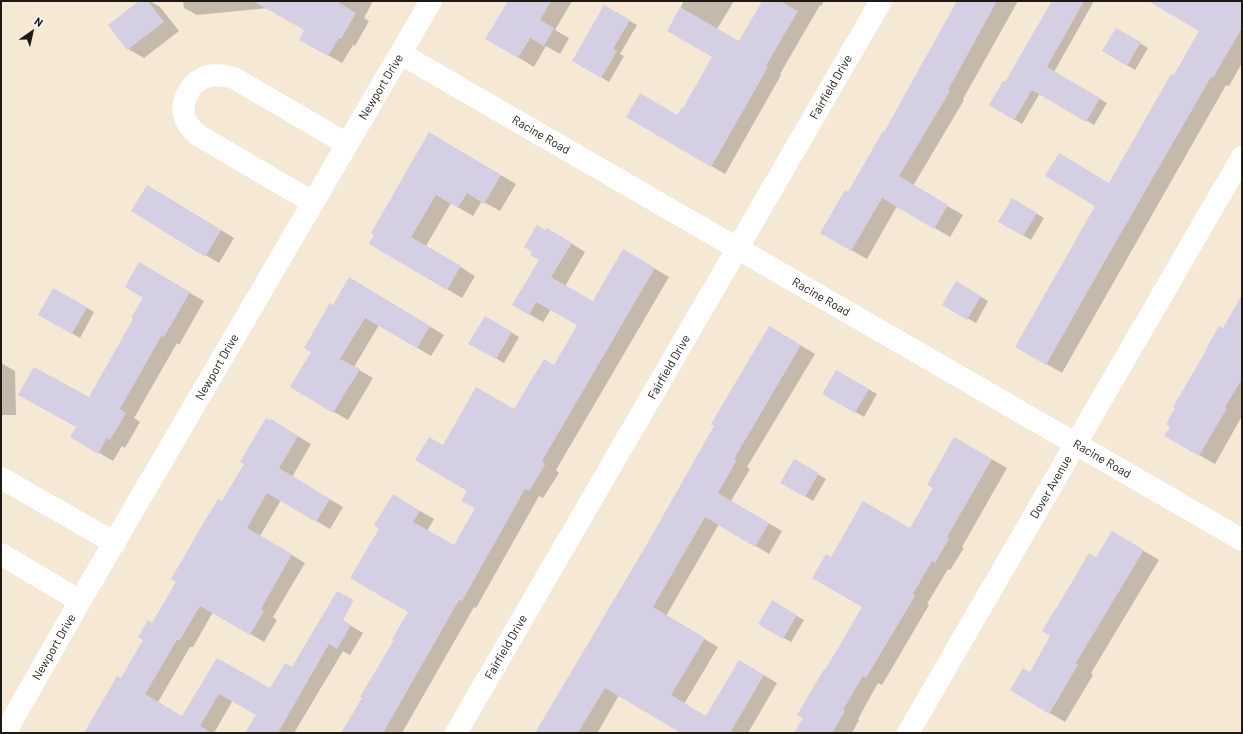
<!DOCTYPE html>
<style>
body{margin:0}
#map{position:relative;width:1243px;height:734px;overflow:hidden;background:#f5e8d5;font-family:Barlow,sans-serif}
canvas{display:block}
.frame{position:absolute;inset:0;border:2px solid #1e1912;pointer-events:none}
.north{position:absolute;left:12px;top:12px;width:40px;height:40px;-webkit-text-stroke:3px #fff;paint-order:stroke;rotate:34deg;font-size:11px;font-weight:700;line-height:16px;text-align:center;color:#1e1912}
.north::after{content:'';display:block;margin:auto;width:14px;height:18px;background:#1e1912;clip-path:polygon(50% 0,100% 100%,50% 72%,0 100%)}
</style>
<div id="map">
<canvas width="1243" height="734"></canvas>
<div class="frame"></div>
<div class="north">N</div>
</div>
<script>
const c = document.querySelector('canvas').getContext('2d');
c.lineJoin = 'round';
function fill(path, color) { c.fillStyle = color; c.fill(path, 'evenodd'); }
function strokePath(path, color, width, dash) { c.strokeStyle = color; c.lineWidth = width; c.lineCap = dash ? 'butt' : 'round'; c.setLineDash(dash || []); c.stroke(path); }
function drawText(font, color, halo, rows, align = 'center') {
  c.font = font + ' Barlow,sans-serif'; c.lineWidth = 3; c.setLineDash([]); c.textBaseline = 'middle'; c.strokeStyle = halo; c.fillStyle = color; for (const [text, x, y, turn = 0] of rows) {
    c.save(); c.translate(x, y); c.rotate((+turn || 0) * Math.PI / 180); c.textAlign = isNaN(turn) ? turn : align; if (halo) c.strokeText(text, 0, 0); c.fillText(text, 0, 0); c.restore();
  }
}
fill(new Path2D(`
 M141,1H150L160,7L179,31L144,58L128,49L109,25Z
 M183,1H373L364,18L369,21L355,46L353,45L342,63L300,39L306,30L268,8L197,15L184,8Z
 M509,1H572L555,30L569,38L560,54L546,46L534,67L487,38Z
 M684,1H734L717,29L740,42L763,1H824L821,6L820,5L780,74L781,75L725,174L628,117L677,116L684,109L714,57L668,30Z
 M958,1H1018L963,99L964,100L913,186L963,215L950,237L897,206L867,259L821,233L848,193L885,133Z
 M1052,1H1094L1054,72L1107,103L1094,125L1040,93L1022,124L990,105L1005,84Z
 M1152,1H1242V63L1229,86L1226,85L1062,373L1017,347L1110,184L1200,31Z
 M605,7L637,25L620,54L624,56L609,82L573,60Z
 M1116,29L1148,48L1135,70L1103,51Z
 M430,134L516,184L500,211L482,201L473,216L451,203L426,246L475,276L462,298L370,243Z
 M160,193L234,238L219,263L132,211Z
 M1012,199L1044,218L1031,240L999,221Z
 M546,231L561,237L585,252L565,286L593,302L623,250L669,277L556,470L559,473L543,498L539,496L476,608L474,607L402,733H343L395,639L409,611L408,504L434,519L427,531L454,546L476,508L468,491L443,446L514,410L554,367L579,325L551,309L543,322L513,305L540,259Z
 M139,264L204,301L179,345L177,343L134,418L140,422L125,448L122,446L113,461L72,437L89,399L134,318L144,297Z
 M957,283L988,301L976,323L944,305Z
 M364,287L444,335L431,356L379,325L354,367L373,378L348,420L291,387L313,351L334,306Z
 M54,290L94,312L80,338L40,315Z
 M1242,297V416L1215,464L1166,436L1208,349L1223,329Z
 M485,317L519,337L504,363L470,343Z
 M770,327L815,354L747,467L750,469L731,501L782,531L769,554L719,524L666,616L718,647L684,704L707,717L739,661L777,683L748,733H683L619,695L598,732L600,733H536L648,545Z
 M1,363L15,371L16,415H1Z
 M836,371L877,394L864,417L823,393Z
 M284,428L311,444L292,477L343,507L330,529L281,500L260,536L305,563L273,617L277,620L264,642L213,612L193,647H190L158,702L183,717L217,660L270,690L293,668L326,611L363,633L350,655L343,651L294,733H246L257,715L233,700L214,733H86L121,679L223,503Z
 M955,438L1007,468L962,547L964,548L950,570L948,569L927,604L929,605L882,685L878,683L858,719L859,720L852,733H795L804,718L826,672L863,607L831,558L910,529L934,488Z
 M794,460L826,479L813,501L781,482Z
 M1112,532L1159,560L1091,673L1093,675L1065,722L1011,690L1030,673L1052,636L1057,611L1096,558Z
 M772,602L804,620L791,642L760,624Z`), '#0003');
fill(new Path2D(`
 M139,1H148L164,22L127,50L108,25Z
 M253,1H336L356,13L341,39L339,38L328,56L299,40L304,30Z
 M508,1H551L540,20L554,28L544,46L530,38L518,58L485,39Z
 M762,1H780L798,11L766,66L768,67L711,167L626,117L640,93L677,115L682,107L683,108L712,57L667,31L680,7L739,41Z
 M957,1H997L948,90L950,91L899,176L948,205L934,229L882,198L851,251L820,233L845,190L848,192L883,131L884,132Z
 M1052,1H1084L1047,67L1100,98L1086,122L1032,90L1014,120L989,105L1003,81L1005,82Z
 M1148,1H1242V28L1213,78L1211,77L1102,266L1046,365L1015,347L1095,206L1045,176L1059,153L1109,183L1171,74L1174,75L1199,31Z
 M604,5L630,20L613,49L617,51L601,78L572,61Z
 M1116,28L1141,42L1127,66L1102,51Z
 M429,132L501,175L484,204L467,193L458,208L436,195L411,237L461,266L447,290L369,244L374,235L371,233Z
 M147,185L221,230L205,257L131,211Z
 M1012,198L1037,213L1023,236L998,222Z
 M537,225L545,230L547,228L572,243L551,277L593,301L623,249L655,268L542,461L545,465L529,491L525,489L462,601L459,600L383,733H341L362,698L360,697L394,640L392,639L408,612L350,578L379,529L374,525L393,494L420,511L413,522L454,545L475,508L461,501L467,491L415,460L429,437L443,445L476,387L514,409L544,359L554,365L577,325L536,302L529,315L512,305L539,260L530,255L532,252L524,247Z
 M139,262L190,292L164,337L162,335L120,409L126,413L110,440L107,438L98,454L70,437L76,427L18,395L34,367L89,397L133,319L131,318L143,298L125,287Z
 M349,277L430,326L417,348L365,318L340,359L360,369L333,413L290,387L311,352L304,348L330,303L333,305Z
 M956,281L981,296L967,320L942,305Z
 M53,288L87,307L72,334L38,315Z
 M1242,295V379L1225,407L1227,408L1199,456L1164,436L1170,427L1166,424L1175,408L1173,407L1207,349H1206L1219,326L1223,328Z
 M485,316L512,332L496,359L468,344Z
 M769,326L801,345L734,459L737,460L718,493L769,523L755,547L705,517L653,607L705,638L671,695L706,716L739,660L764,675L731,731L735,733H681L605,688L578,733H535L647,544L714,426L711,424Z
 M836,370L869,389L855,413L822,394Z
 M266,418L270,420L271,419L298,436L279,468L330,499L316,522L267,493L247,528L292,554L261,609L264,611L250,635L200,606L180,640H177L145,694L182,716L217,658L270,688L285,663L292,667L337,591L354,600L343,620L351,625L337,649L329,644L278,733H245L256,715L219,694L200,726L211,733H84L117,676L121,678L143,640L138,637L148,620L152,623L176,582L171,579L197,534L218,499L222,501L244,464L240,462Z
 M954,437L992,459L947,537L949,539L935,563L932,561L913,594L915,596L866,678L863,676L843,710L845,711L832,733H794L803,718L797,715L824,669L825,670L862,607L812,578L826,554L831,557L863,501L910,528L933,488L927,485Z
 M794,459L819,473L805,497L780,483Z
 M1112,531L1144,550L1076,663L1078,665L1049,714L1010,690L1023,668L1030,672L1050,636L1042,631L1055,609H1056L1089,553L1096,557Z
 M772,600L797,615L783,639L758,624Z`), '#d5cfe4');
strokePath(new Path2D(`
 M401,54L1242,540
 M312,202L198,135C193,130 187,125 185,118C179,101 192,80 209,76C217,74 226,76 234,78L347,144
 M1,478L115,543
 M1,554L80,601
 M5,733L80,601L431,1
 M456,733L881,1
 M908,733L1242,157`), '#fff', 22);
drawText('12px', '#1e1912', '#fff', [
 ["Newport Drive",381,87,-59],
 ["Fairfield Drive",831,87,-60],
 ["Racine Road",541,135,30],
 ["Racine Road",821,297,30],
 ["Newport Drive",217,367,-60],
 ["Fairfield Drive",669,367,-60],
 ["Racine Road",1102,459,30],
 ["Dover Avenue",1051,487,-60],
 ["Newport Drive",54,647,-60],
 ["Fairfield Drive",506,647,-60]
]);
</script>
